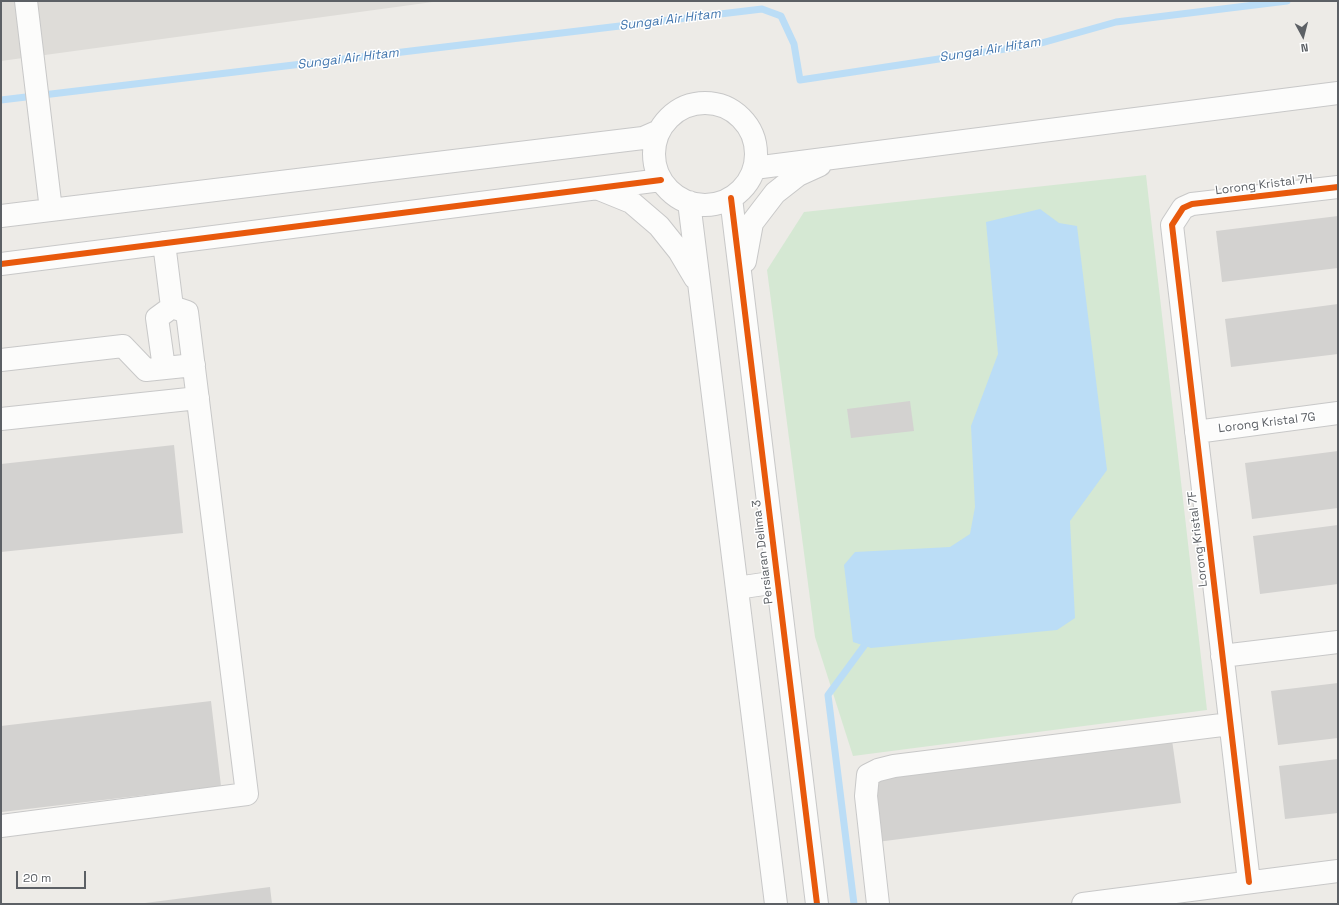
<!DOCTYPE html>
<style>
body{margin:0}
#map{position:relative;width:1339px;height:905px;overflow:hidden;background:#edebe7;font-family:"Space Grotesk",sans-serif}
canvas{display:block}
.frame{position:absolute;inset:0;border:2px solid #5c6065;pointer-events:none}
.north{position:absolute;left:1283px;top:16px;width:40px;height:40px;-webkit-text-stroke:3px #fff;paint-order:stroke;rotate:173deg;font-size:11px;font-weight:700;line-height:16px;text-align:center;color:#5c6065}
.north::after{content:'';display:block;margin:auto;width:14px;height:18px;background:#5c6065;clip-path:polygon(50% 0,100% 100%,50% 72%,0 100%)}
.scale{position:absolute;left:16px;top:871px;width:70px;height:18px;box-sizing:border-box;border:2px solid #5c6065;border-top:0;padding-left:5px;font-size:12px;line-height:14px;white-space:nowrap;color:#5c6065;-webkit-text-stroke:3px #fff;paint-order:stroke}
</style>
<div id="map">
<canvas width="1339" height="905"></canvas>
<div class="frame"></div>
<div class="north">N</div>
<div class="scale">20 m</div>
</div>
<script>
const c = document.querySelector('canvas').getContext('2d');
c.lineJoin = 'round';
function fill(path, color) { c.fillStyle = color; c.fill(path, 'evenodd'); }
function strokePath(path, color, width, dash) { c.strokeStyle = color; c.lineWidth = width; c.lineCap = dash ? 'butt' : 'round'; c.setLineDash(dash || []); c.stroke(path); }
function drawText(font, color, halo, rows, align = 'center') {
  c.font = font + ' "Space Grotesk",sans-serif'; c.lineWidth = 3; c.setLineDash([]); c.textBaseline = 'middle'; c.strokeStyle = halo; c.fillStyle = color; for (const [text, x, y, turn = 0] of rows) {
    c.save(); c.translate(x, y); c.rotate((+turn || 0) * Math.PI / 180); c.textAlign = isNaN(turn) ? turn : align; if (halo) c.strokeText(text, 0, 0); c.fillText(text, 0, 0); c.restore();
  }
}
fill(new Path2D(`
 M1,1H440L1,61Z`), '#dedcd8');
fill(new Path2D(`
 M1146,175L1207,710L853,756L815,637L767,270L804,212Z`), '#d5e8d3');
fill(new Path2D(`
 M1040,209L1059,223L1077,226L1107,470L1070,521L1075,618L1057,630L871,648L853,642L844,565L855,552L950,547L970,534L975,507L971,426L998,354L986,222Z`), '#bbddf6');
strokePath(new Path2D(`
 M1,100L762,9L781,16L794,44L800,80L1038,44L1116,22L1287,1
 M854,904L828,695L864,646`), '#bbddf6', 7);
fill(new Path2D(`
 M1338,216V268L1222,282L1216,231Z
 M1338,304V354L1231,367L1225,319Z
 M910,401L914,431L851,438L847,409Z
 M174,445L183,533L1,552V464Z
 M1338,451V508L1252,519L1245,463Z
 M1338,525V584L1260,594L1253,536Z
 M1338,683V738L1278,745L1271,691Z
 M211,701L221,786L2,812L1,726Z
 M1172,740L1181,803L877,842L869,778Z
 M1338,759V813L1285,819L1279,766Z
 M270,887L272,904H145V903Z`), '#d3d2d0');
const minor = new Path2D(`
 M26,1L51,210
 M654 154a51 51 0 1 1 102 0a51 51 0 1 1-102 0Z
 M754,168L1338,93
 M599,189L631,202L659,226L679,251L695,278
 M731,198L817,904
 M689,202L776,904
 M1,216L643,138L659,131
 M164,243L172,307
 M745,261L752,223L775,193L798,175L820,165
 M1,264L661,180
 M1,360L123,346L146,370L194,365
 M164,368L157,318L172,307
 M1,419L198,398
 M1196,432L1338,413
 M737,588L777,582
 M1222,656L1338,642
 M1,826L247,794L187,312L172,307
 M1249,882L1172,225L1183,208L1192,204L1338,187
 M878,904L866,796L868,775L878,770L894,766L1230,724
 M1083,904L1338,871`);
strokePath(minor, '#c8c8c8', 24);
strokePath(minor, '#fcfcfb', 22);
strokePath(new Path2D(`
 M731,198L817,904
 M1,264L661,180
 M1249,882L1172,225L1183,208L1192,204L1338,187`), '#e8590c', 6);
drawText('12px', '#5c6065', '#fff', [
 ["Lorong Kristal 7H",1264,185,-7],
 ["Lorong Kristal 7G",1267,423,-7],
 ["Lorong Kristal 7F",1198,539,-97],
 ["Persiaran Delima 3",763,552,-97]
]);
drawText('italic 13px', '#4377af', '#fff', [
 ["Sungai Air Hitam",670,20,-7],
 ["Sungai Air Hitam",990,50,-9],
 ["Sungai Air Hitam",348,59,-7]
]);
</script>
